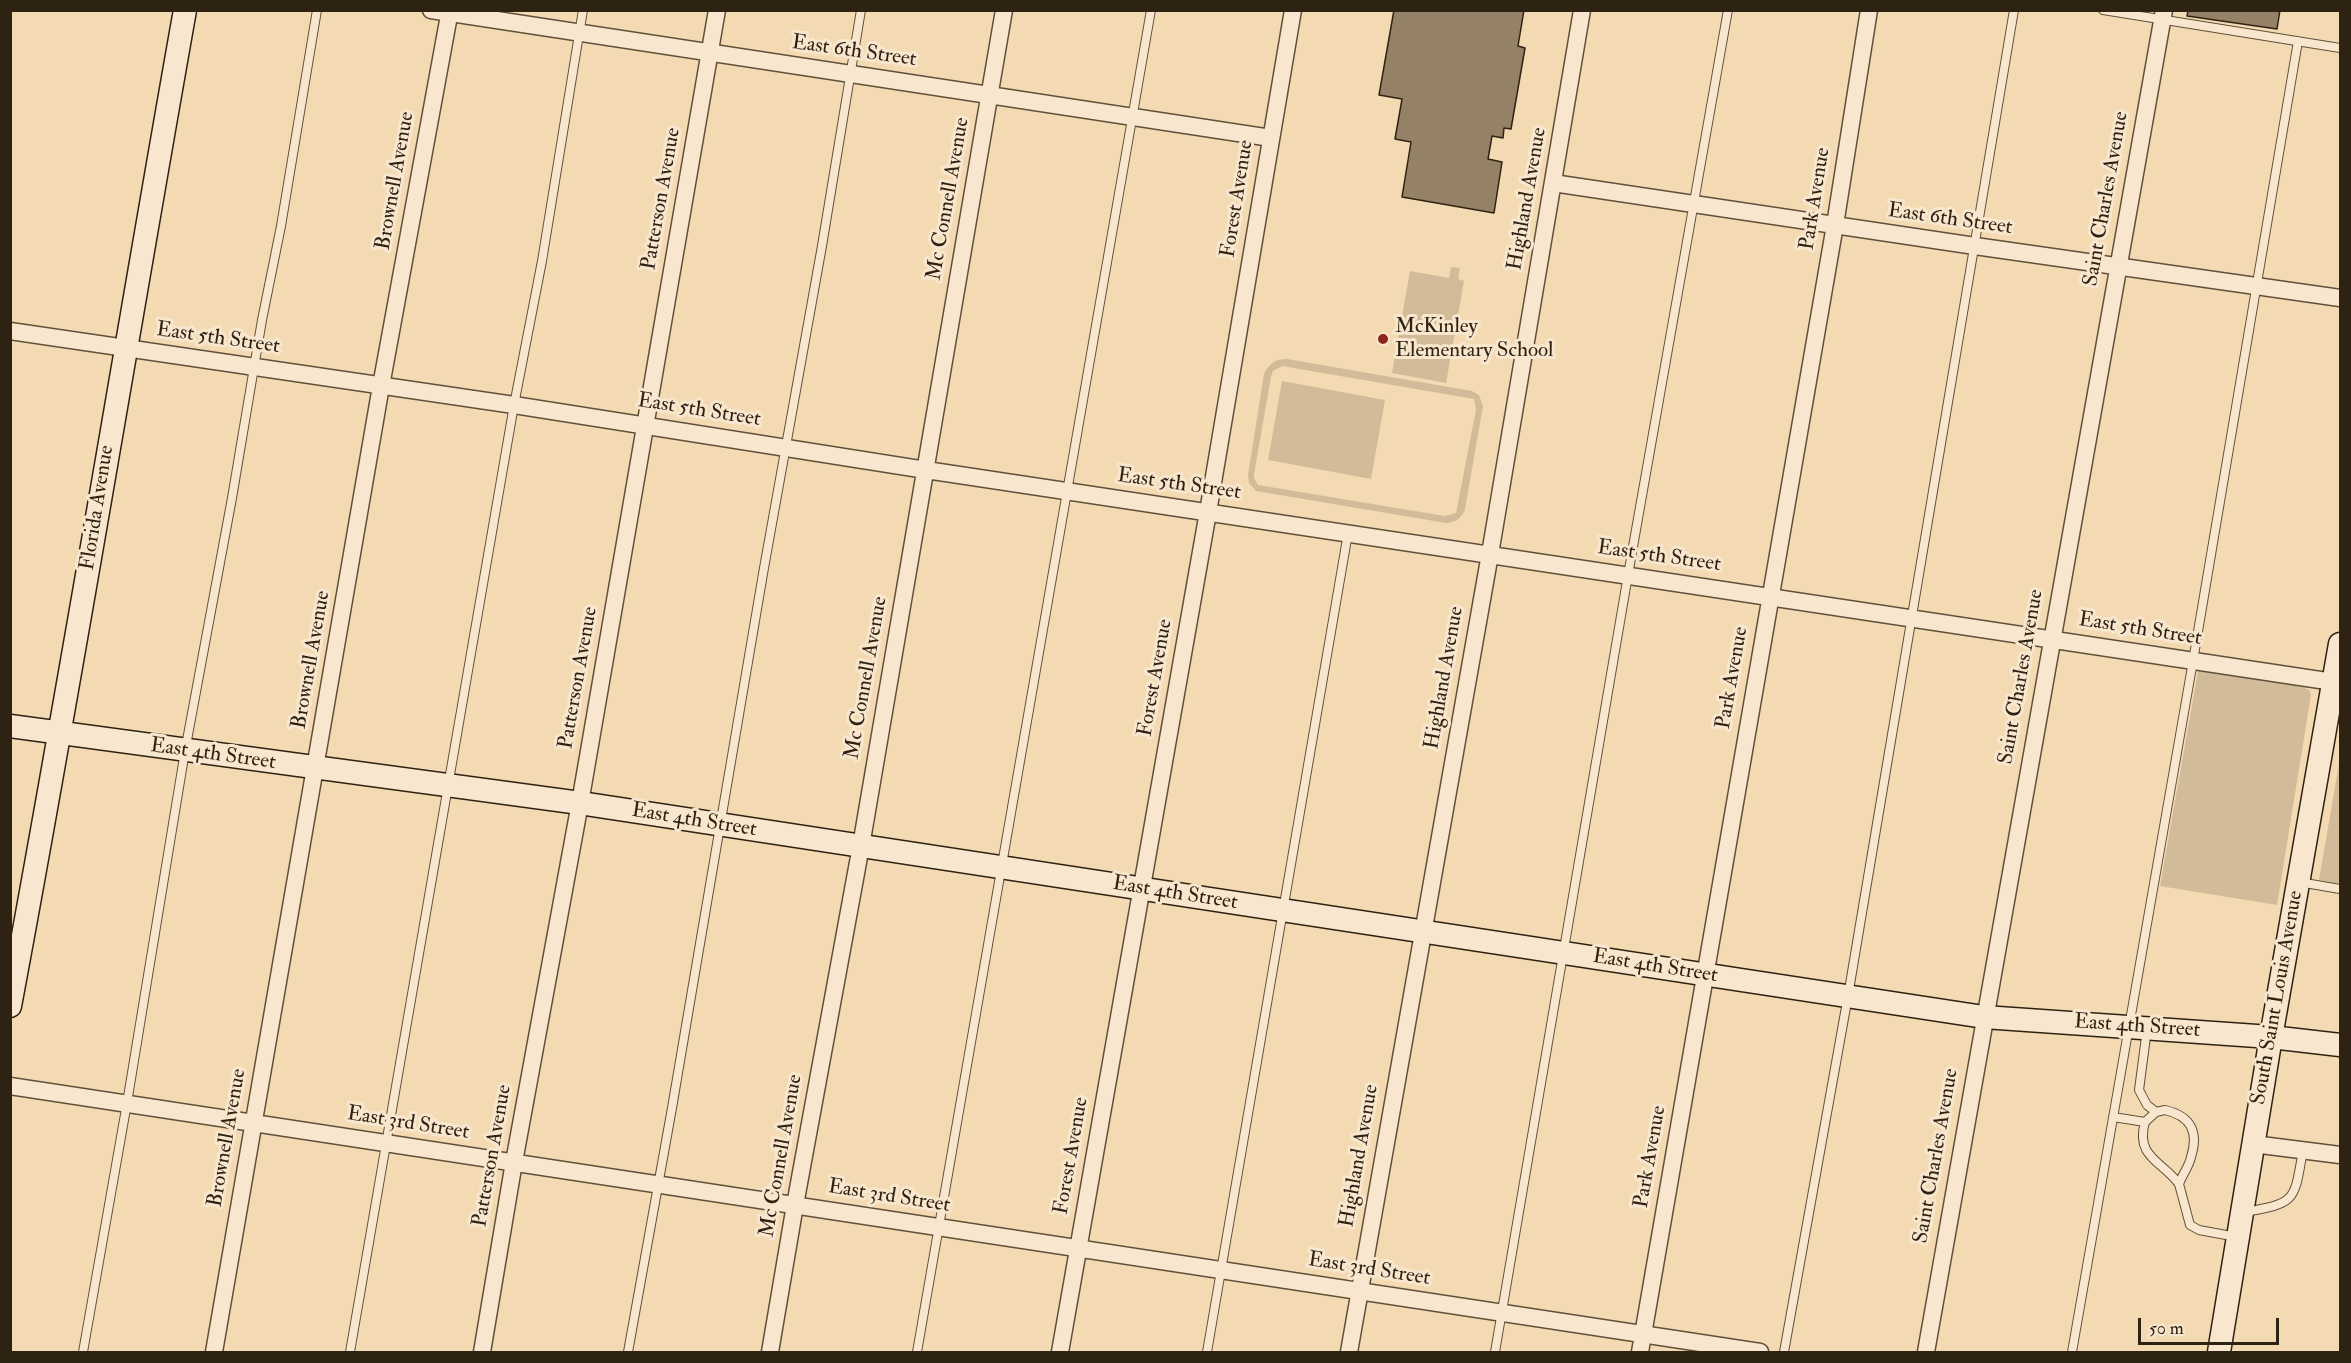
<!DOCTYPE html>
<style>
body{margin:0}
#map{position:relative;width:2351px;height:1363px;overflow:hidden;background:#f4dab3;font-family:"IM FELL Double Pica",serif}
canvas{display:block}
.frame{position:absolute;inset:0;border:12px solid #2e2212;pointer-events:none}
.scale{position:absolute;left:2138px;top:1318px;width:141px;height:27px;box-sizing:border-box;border:3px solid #2e2212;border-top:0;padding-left:8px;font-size:18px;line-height:21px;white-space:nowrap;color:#2e2212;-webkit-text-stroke:4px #f8e7ce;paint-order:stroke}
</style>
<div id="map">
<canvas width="2351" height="1363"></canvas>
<div class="frame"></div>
<div class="scale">50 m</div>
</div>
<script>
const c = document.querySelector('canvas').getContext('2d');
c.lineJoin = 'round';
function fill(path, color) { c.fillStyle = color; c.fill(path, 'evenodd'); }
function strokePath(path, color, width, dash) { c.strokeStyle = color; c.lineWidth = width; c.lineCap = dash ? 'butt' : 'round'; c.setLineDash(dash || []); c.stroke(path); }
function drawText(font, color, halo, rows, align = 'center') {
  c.font = font + ' "IM FELL Double Pica",serif'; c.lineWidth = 6; c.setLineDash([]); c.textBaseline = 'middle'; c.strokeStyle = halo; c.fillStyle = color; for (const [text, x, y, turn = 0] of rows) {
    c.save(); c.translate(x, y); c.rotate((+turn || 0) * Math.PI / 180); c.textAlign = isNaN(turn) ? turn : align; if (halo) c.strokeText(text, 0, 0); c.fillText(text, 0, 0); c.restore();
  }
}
fill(new Path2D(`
 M1451,267L1460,268L1458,279L1464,281L1446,383L1392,373L1410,271L1449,278Z
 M1287,359L1472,391L1479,395L1483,406L1465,509C1461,519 1456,522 1446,523L1256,491L1249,483L1248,475L1264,374C1269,363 1276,359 1287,359ZM1282,366L1474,399L1476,410L1456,513L1445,516L1258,485L1254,478V474L1271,377L1273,371Z
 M1282,381L1385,400L1371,479L1268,460Z
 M2198,671L2301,686L2309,690L2311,695L2277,905L2160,886Z
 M2340,758V884L2319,880Z`), '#d2bb98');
const building = new Path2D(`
 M1394,10H1524L1518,46L1525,48L1511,129L1504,128L1503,138L1492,136L1488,159L1502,162L1494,213L1402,197L1411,142L1395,139L1402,99L1379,95Z
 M2188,10H2280L2277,29L2187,16Z`);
fill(building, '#958266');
strokePath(building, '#2e2212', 1.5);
const lane = new Path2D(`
 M2103,10L2340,48
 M2299,882L2340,889
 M2147,1029L2139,1090L2147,1105L2156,1112
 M2165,1110C2191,1116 2199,1132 2191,1157C2189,1167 2182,1175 2179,1184C2162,1161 2135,1157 2145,1122L2156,1112Z
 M2113,1117L2145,1122
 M2179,1184L2190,1225L2199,1230L2237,1237
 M2245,1212C2297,1203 2294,1201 2303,1150
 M83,1352L127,1103L185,751L232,498L262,320L281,226L317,10
 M350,1352L514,405L542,261L583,10
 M628,1352L672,1108L764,568L822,246L861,10
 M917,1352L1151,10
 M1207,1352L1348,533
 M1495,1352L1628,575L1728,10
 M1784,1352L1848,996L2014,10
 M2072,1352L2193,661L2298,41`);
const street = new Path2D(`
 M431,10L1271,138
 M1553,183L1975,246L2340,298
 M10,331L514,405L926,470L2340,683
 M10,1086L1760,1352
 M2253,1144L2340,1155
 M214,1352L381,386L450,10
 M482,1352L514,1162L580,803L717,10
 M770,1352L795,1205L861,846L1004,10
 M1060,1352L1208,512L1293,10
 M1349,1352L1490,554L1582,10
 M1640,1352L1835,225L1869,10
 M1926,1352L2164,10`);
const secondary = new Path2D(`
 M10,726L580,803L1984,1017L2271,1037L2340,1045
 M10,1006C72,675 126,342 185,10
 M2219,1352L2271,1037L2340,644`);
strokePath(lane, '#60503a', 10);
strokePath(street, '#60503a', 19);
strokePath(secondary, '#2e2212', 25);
strokePath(lane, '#f8e7ce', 8);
strokePath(street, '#f8e7ce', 16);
strokePath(secondary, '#f8e7ce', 22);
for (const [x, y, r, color] of [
 [1383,339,6,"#8f2418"]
]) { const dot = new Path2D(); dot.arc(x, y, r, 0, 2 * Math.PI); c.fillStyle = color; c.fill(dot); strokePath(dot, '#f8e7ce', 2); }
drawText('21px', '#2e2212', '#f8e7ce', [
 ["East 6th Street",854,52,8],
 ["Brownell Avenue",396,181,-80],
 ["Patterson Avenue",662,199,-80],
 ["Mc Connell Avenue",949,199,-80],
 ["Forest Avenue",1238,199,-81],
 ["Highland Avenue",1528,199,-80],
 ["Park Avenue",1816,199,-81],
 ["Saint Charles Avenue",2107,199,-80],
 ["East 6th Street",1950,220,8],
 ["East 5th Street",218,339,8],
 ["East 5th Street",699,411,9],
 ["East 5th Street",1179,485,8],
 ["Florida Avenue",98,508,-81],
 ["East 5th Street",1659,557,8],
 ["East 5th Street",2140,630,9],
 ["Brownell Avenue",312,660,-80],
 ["Saint Charles Avenue",2022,677,-80],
 ["Patterson Avenue",579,678,-80],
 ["Mc Connell Avenue",867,678,-80],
 ["Forest Avenue",1156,678,-80],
 ["Highland Avenue",1445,678,-80],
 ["Park Avenue",1733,678,-80],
 ["East 4th Street",213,755,8],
 ["East 4th Street",694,821,9],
 ["East 4th Street",1175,894,9],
 ["East 4th Street",1655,967,9],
 ["South Saint Louis Avenue",2278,998,-80],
 ["East 4th Street",2137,1027,4],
 ["East 3rd Street",408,1124,9],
 ["Brownell Avenue",228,1138,-80],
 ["Patterson Avenue",493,1156,-80],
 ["Mc Connell Avenue",782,1156,-80],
 ["Forest Avenue",1072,1156,-80],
 ["Highland Avenue",1360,1156,-80],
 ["Saint Charles Avenue",1937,1156,-80],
 ["Park Avenue",1651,1157,-80],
 ["East 3rd Street",889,1197,9],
 ["East 3rd Street",1369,1270,9]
]);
drawText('21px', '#2e2212', '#f8e7ce', [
 ["McKinley",1395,327],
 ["Elementary School",1395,351]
], 'left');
</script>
